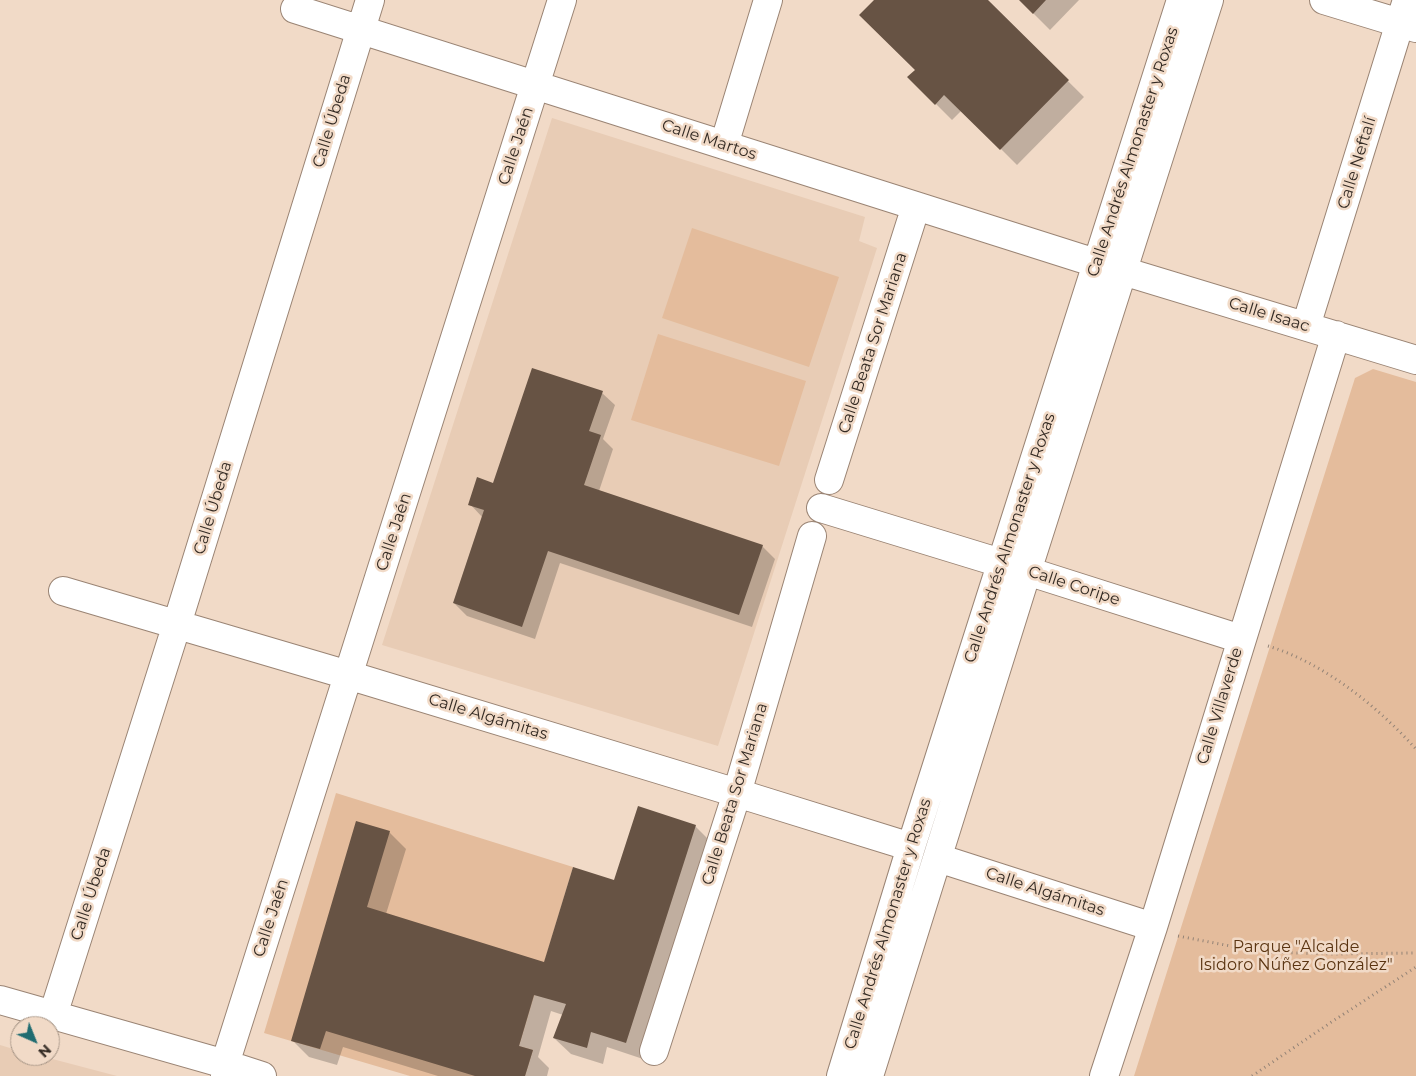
<!DOCTYPE html>
<meta charset="utf-8">
<style>
body{margin:0}
#map{position:relative;width:1416px;height:1076px;overflow:hidden;background:#f1dac7;font-family:Montserrat,sans-serif}
canvas{display:block}
.north{position:absolute;left:10px;top:1016px;width:50px;height:50px;box-sizing:border-box;background:#f1dac7;border:1px solid #a59485;border-radius:50%;rotate:136deg;font-size:14px;font-weight:700;line-height:20px;text-align:center;color:#332a23}
.north::after{content:'';display:block;margin:auto;width:18px;height:22px;background:#206c71;clip-path:polygon(50% 0,100% 100%,50% 72%,0 100%)}
</style>
<div id="map">
<canvas width="1416" height="1076"></canvas>
<div class="north">N</div>
</div>
<script>
const c = document.querySelector('canvas').getContext('2d');
c.lineJoin = 'round';
function fill(path, color) { c.fillStyle = color; c.fill(path, 'evenodd'); }
function strokePath(path, color, width, dash) { c.strokeStyle = color; c.lineWidth = width; c.lineCap = dash ? 'butt' : 'round'; c.setLineDash(dash || []); c.stroke(path); }
function drawText(font, color, halo, rows, align = 'center') {
  c.font = font + ' Montserrat,sans-serif'; c.lineWidth = 5; c.setLineDash([]); c.textBaseline = 'middle'; c.strokeStyle = halo; c.fillStyle = color; for (const [text, x, y, turn = 0] of rows) {
    c.save(); c.translate(x, y); c.rotate((+turn || 0) * Math.PI / 180); c.textAlign = isNaN(turn) ? turn : align; if (halo) c.strokeText(text, 0, 0); c.fillText(text, 0, 0); c.restore();
  }
}
fill(new Path2D(`
 M552,118L865,217L859,241L877,248L718,746L382,645Z
 M0,1045L20,1051V1056H41L117,1076H0Z`), '#e8ccb5');
fill(new Path2D(`
 M692,228L839,277L809,367L662,318Z
 M658,334L806,381L779,466L631,420Z
 M1373,369L1416,382V1076H1134L1355,378Z
 M336,793L573,867L519,1046L533,1050L525,1076H410L264,1033Z`), '#e4bc9c');
fill(new Path2D(`
 M876,0H986L1084,97L1017,165L962,110L952,120L909,77L917,70Z
 M1020,0H1079L1050,30Z
 M602,393L615,405L603,439L613,449L599,491L762,546L775,559L752,627L560,563L535,639L467,616L454,603L483,518L470,504Z
 M695,826L712,843L643,1059L607,1047L603,1064L571,1054L554,1038L563,1015L551,1011L538,1057L549,1068L547,1076H438L343,1047L337,1065L309,1057L292,1040L389,832L406,849L386,914L545,963L615,881Z`), '#0003');
fill(new Path2D(`
 M874,0H988L1069,80L1000,150L944,95L935,105L907,77L915,70L859,15Z
 M1019,0H1046L1033,14Z
 M532,368L603,391L589,431L601,435L584,485L763,545L739,615L548,551L522,627L453,603L484,510L468,505L477,477L493,483Z
 M638,806L696,825L626,1043L591,1032L587,1048L553,1038L566,1004L534,995L519,1046L533,1050L525,1076H475L326,1031L320,1049L291,1041L356,821L390,831L367,907L544,962L573,867L614,880Z`), '#675344');
const minor = new Path2D(`
 M1324,0L1416,28
 M295,9L1080,258L1416,360
 M724,145L768,0
 M1306,326L1407,0
 M829,480L916,206
 M821,508L1027,571L1241,639
 M63,591L348,675L737,793L911,847
 M938,858L1153,927
 M0,1000L225,1064L262,1076
 M53,1015L177,624L370,0
 M654,1051L737,793L812,536
 M225,1076V1064L562,0
 M841,1076L911,847L1181,0
 M869,1076L1027,571L1209,0
 M1104,1076L1153,927L1336,335`);
strokePath(minor, '#9a8474', 30);
strokePath(new Path2D(`
 M1268,646C1324,663 1377,706 1416,749
 M1178,936L1262,952L1336,954L1416,953
 M1252,1076L1333,1021L1416,967`), '#938376', 3, [1, 4]);
strokePath(minor, '#fff', 28);
drawText('16px', '#332a23', '#f1dac7', [
 ["Calle Úbeda",332,121,-73],
 ["Calle Martos",709,140,18],
 ["Calle Jaén",516,146,-72],
 ["Calle Andrés Almonaster y Roxas",1133,152,-72],
 ["Calle Neftalí",1357,163,-73],
 ["Calle Isaac",1269,315,17],
 ["Calle Beata Sor Mariana",873,343,-72],
 ["Calle Úbeda",213,508,-73],
 ["Calle Jaén",394,532,-72],
 ["Calle Andrés Almonaster y Roxas",1010,538,-72],
 ["Calle Coripe",1074,586,18],
 ["Calle Villaverde",1220,706,-73],
 ["Calle Algámitas",488,717,17],
 ["Calle Beata Sor Mariana",735,794,-73],
 ["Calle Algámitas",1045,892,18],
 ["Calle Úbeda",91,894,-72],
 ["Calle Jaén",271,918,-72],
 ["Calle Andrés Almonaster y Roxas",888,924,-73]
]);
drawText('16px', '#5a3411', '#f1dac7', [
 ["Parque \"Alcalde",1296,947],
 ["Isidoro Núñez González\"",1296,965]
]);
</script>
